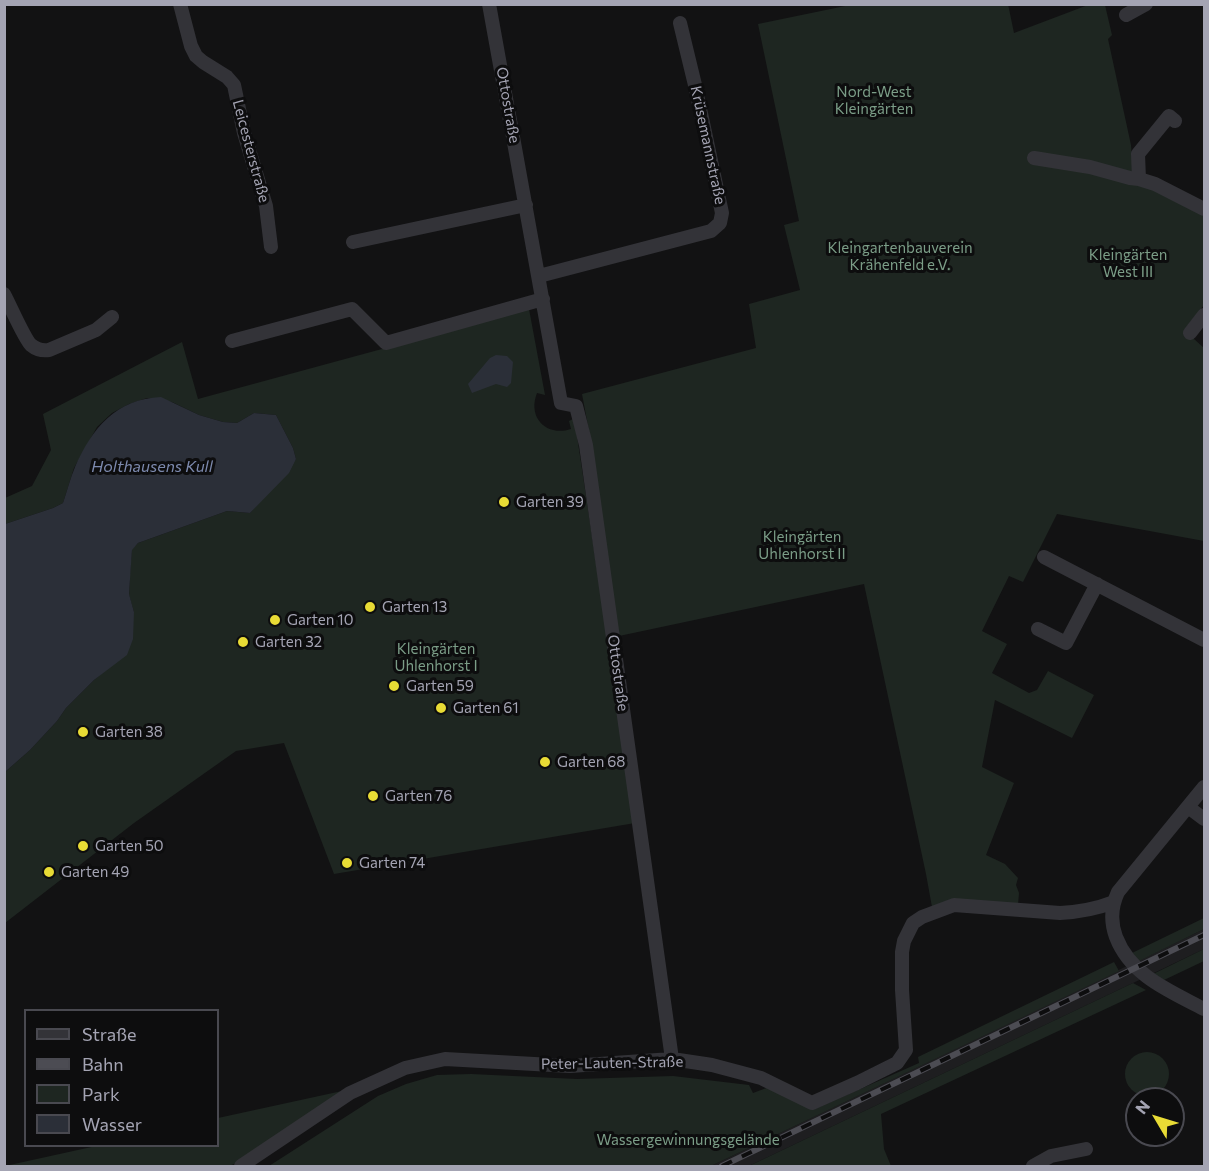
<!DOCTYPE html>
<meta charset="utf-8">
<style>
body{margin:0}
#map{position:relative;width:1209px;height:1171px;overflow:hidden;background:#121213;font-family:Commissioner,sans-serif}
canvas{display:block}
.frame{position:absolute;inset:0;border:6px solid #a4a4b3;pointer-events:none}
.legend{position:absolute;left:24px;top:1009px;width:195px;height:138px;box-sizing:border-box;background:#0d0d0e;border:2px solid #494950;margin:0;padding:8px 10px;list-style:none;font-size:18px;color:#a4a4b3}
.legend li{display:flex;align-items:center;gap:12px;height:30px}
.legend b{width:30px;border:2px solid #494950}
.north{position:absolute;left:1125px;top:1087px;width:60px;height:60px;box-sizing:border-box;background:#0d0d0e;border:2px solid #494950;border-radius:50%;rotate:308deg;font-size:16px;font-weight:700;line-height:24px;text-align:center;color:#a4a4b3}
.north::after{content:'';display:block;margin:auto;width:21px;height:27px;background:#e8db35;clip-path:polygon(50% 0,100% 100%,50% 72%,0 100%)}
</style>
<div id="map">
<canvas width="1209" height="1171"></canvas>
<div class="frame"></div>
<ul class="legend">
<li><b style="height:8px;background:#333338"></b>Straße</li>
<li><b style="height:8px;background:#4c4c53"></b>Bahn</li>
<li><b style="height:16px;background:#1e2621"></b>Park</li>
<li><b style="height:16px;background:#2b2f38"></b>Wasser</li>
</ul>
<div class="north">N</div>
</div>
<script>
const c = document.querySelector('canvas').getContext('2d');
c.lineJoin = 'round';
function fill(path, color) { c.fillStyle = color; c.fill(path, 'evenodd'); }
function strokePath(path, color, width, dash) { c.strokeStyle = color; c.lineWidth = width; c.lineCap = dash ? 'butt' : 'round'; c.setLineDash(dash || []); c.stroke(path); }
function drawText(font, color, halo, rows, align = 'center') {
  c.font = font + ' Commissioner,sans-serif'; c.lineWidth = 6; c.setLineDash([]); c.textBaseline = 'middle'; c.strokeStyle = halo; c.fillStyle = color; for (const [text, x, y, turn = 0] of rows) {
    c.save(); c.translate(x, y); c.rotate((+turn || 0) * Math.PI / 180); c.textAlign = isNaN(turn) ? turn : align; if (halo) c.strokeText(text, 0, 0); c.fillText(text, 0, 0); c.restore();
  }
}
fill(new Path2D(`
 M1204,929V949L1133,983L749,1166H711Z`), '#1e1e20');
fill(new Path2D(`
 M1008,4L1014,33L1088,5H1105L1112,35L1108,39L1131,145L1134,183L1156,191L1204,216V305L1184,330L1204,348V541L1057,514L1023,582L1009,576L982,631L1007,644L992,673L1029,693L1037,690L1048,671L1094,695L1072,738L995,700L982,767L1014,783L986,855L1005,864L1018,878L1016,885L1019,893L1018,905L932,907L926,874L864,584L619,636L590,436L582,394L756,348L749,304L800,290L784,225L799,221L758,24L850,5Z
 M529,309L545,395L537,393C527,418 547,437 571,429L569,421L573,419L577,436L635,823L334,874L284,743L236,751L134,823L5,923V772L30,750L57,721L66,708L94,680L108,668L134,612L129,595L130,574L132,549L138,543L227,511L250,513L296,459L293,448L276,415L254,413L237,423L223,422L199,415L172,402L147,398L129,404L112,413L97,427L74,468L63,503L53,508L5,524V498L32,486L51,450L43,414L182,342L198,399Z
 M1204,918V929L1139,961L1132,953Z
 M1204,949V961L1164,980L1153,974Z
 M1114,962L1119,971L711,1166H269L378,1096L406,1084L437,1075L471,1074L577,1079L673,1076L749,1085L753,1093L769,1087L813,1110L919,1063L918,1057Z
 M1133,983L1146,990L881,1114L884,1149L891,1166H749Z
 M1125 1074a22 22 0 1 1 44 0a22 22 0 1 1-44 0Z
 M342,1091L242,1161L229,1166H5L96,1146H218V1118Z`), '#1e2621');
fill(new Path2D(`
 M496,355L507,356L513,362L511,383L507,387L496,384L472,393L468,384L490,358Z
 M161,397L199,415L223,422L237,423L254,413L276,415L293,448L296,459L289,473L250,513L227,511L138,543L132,550L129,594L134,612L133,639L127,655L94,680L66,708L57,721L30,750L5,772V524L53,508L63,503C67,491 70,479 75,467C92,428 116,399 161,397Z`), '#2b2f38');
strokePath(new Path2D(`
 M180,4L191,46L196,56L203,62L227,77L234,85L244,133L266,206L271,247
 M489,4L561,403L576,406L586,445L672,1059
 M1126,15L1146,4
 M1175,121L1169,116L1138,154L1139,179L1155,184L1204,209
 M1034,158L1090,167L1130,178L1139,179
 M353,242L526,205
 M539,276L711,231L720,223L722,213L695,85L680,23
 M4,294C10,305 24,338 31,345C37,350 42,351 49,350L96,330L112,317
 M1190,333L1204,315
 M232,341L352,309L386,343L543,299
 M1044,557L1204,640
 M1038,629L1066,643L1097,584
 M1204,787L1118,892C1111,907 1110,921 1116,937C1131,976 1170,991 1204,1009
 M1188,807L1204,819
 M241,1166L350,1093L405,1068L445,1059L570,1066L672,1059L712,1065L761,1078L812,1103L857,1083L897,1063L906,1050L902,990V952L904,941L913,923L922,917L954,905L1060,913C1079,912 1096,909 1114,902
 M1033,1166L1051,1156L1086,1149`), '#333338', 14);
const rail = new Path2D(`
 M722,1166L1204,935`);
strokePath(rail, '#4c4c53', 6);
strokePath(rail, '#0d0d0e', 4, [11]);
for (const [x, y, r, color] of [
 [504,502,6,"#e8db35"],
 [370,607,6,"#e8db35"],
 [275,620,6,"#e8db35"],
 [243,642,6,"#e8db35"],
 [394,686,6,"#e8db35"],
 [441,708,6,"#e8db35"],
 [83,732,6,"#e8db35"],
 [545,762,6,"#e8db35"],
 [373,796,6,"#e8db35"],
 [83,846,6,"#e8db35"],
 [347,863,6,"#e8db35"],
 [49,872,6,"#e8db35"]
]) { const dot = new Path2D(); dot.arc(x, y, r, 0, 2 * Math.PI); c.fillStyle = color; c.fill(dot); strokePath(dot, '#0d0d0e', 2); }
drawText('15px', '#7b9d87', '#0d0d0e', [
 ["Nord-West",874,92],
 ["Kleingärten",874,109],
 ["Kleingartenbauverein",900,248],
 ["Krähenfeld e.V.",900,265],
 ["Kleingärten",1128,255],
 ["West III",1128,272],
 ["Kleingärten",802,537],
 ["Uhlenhorst II",802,554],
 ["Kleingärten",436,649],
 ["Uhlenhorst I",436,666],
 ["Wassergewinnungsgelände",688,1140]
]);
drawText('15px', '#a4a4b3', '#0d0d0e', [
 ["Ottostraße",508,105,80],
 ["Krüsemannstraße",708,145,78],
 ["Leicesterstraße",251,151,75],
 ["Ottostraße",618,673,82],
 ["Peter-Lauten-Straße",612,1063,-1]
]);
drawText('15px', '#a4a4b3', '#0d0d0e', [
 ["Garten 39",516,502],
 ["Garten 13",382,607],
 ["Garten 10",287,620],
 ["Garten 32",255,642],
 ["Garten 59",406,686],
 ["Garten 61",453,708],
 ["Garten 38",95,732],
 ["Garten 68",557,762],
 ["Garten 76",385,796],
 ["Garten 50",95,846],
 ["Garten 74",359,863],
 ["Garten 49",61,872]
], 'left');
drawText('italic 16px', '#7c89ad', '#0d0d0e', [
 ["Holthausens Kull",152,467]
]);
</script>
